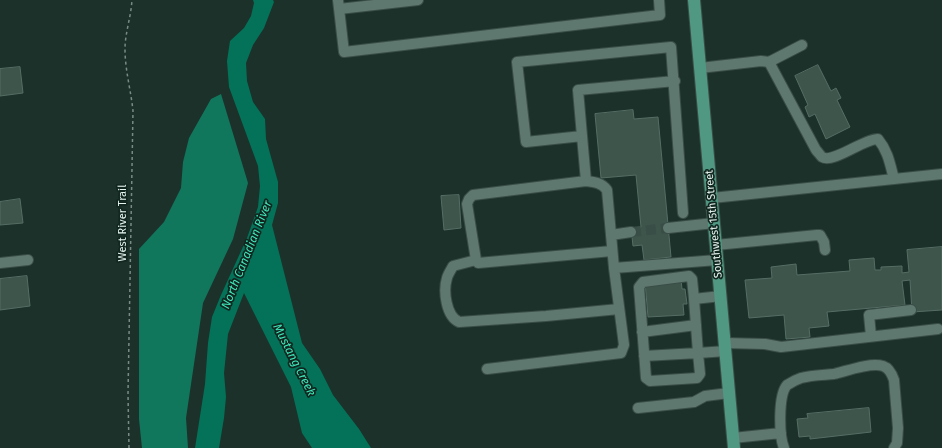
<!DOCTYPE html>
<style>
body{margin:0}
canvas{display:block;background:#1b312a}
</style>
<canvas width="942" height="448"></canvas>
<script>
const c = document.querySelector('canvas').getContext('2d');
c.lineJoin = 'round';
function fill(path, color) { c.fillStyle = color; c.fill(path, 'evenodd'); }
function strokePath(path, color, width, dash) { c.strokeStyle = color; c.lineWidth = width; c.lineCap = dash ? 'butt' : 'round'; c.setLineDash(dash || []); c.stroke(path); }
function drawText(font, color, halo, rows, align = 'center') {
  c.font = font + ' "Fira Sans",sans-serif'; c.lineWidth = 3.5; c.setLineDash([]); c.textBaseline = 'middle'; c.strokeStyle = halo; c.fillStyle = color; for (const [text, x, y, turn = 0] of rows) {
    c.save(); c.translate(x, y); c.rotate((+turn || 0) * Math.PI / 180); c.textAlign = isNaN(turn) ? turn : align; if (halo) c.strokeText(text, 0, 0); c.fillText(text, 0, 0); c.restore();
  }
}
fill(new Path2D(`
 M221,94L248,183L233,239L203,303L186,418L188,448H142L139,419V249L164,222L181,188L183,162L189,138L211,99Z`), '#10775d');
fill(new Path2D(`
 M253,0H273L274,2L264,28L253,45L246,63L247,81L253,102L265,119L266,139L278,182V203L272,225L302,343L320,369L333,395L359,429L371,448H312L302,433L291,387L244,293L228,334L224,373L226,397L224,418L219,448H195L205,384L208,343L212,317L221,295L247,238L258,207L260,186L258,166L229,87L227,61L230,41L244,28L251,16L254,3Z`), '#037258');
const building = new Path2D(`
 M818,65L831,91L836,88L841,98L837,100L850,127L826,139L815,114L809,117L805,107L808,105L795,76Z
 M20,67L23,93L0,96V69Z
 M633,110L634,119L658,117L671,257L644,260L642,245L633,246L631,228L641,227L636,175L601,178L595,114Z
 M459,195L461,228L444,230L441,196Z
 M20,199L23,223L0,225V202Z
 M942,247V310L912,312L910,280L902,281L905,305L827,312L829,326L809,328L810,337L786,339L784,315L749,318L745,280L772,278L771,267L796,264L797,275L850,271L849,260L874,258L875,270H881V267L902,266V273L909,272L907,250Z
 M27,276L30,306L0,310V279Z
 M681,279L682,289H685L687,304H683L684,315L648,317L645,282Z
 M869,408L871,432L810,439V436L799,437L797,419L808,418L807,414Z`);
fill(building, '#3e554c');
strokePath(building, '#556d64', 1);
strokePath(new Path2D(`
 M631,232L668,228`), '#3a4e48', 10, [10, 5]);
const minor = new Path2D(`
 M338,0L344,52L660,15L659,0
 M339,9L418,0
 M769,62L802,45
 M700,68L761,61L769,62L816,150C818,152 820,155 822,157C833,164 863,139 878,139C888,151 890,164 894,179
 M675,81L578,90L582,136L526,142L517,62L671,47L683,213
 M582,136L586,181
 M712,198L942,174
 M668,228L714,223
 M611,235L631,232
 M716,245L817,235H820L824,242L825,250
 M612,251L478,263L476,260L467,204L469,199L473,195L586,181C595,182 602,183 607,190L614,268L717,260
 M476,260L453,266C451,270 448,274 447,278C443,291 446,316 459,322L546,316L619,309
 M0,263L28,260
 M721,296L694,299L698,353L726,351
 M642,332L696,325
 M871,336L869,315L911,310
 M725,343L765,344L781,347L938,329
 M644,356L698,353L700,374L697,378L650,381L646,378L639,287L643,282L689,276L692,279L694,299
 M487,369L621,353L624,345L614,268
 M638,408L694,402L705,396L729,393
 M733,438L781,433
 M784,448C779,436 778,395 787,385C790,383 798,379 801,378C811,375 824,375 834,374C847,371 870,362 883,366C889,368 892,374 894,380L898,428L897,443L894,448`);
const major = new Path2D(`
 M694,0L734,448`);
strokePath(minor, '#3a4e47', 12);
strokePath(major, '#3a4e47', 14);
strokePath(new Path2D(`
 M129,448L128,394L133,111C131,91 125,70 125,49C125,33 131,17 132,0`), '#7a8b85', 1.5, [3, 3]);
strokePath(minor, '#5f786f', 10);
strokePath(major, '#509882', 12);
drawText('11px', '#e7f4ef', '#112720', [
 ["West River Trail",123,223,-90],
 ["Southwest 15th Street",714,224,-95]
]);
drawText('italic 12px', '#3ee7ba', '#112720', [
 ["North Canadian River",247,255,-68],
 ["Mustang Creek",294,360,63]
]);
</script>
